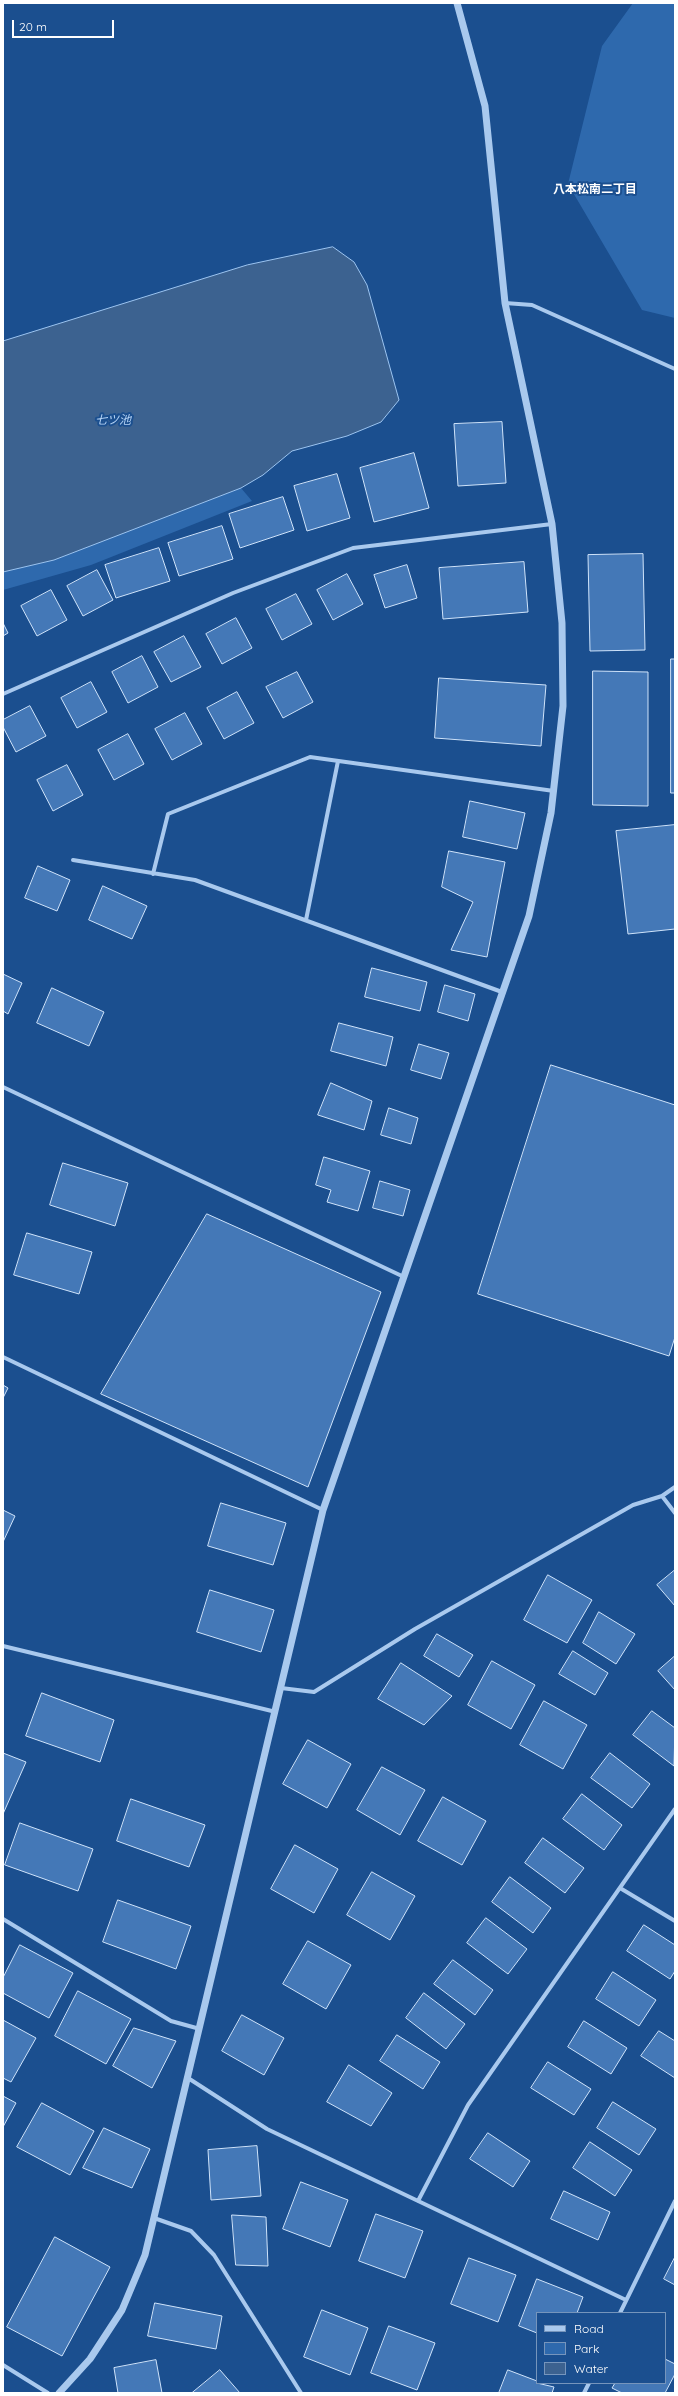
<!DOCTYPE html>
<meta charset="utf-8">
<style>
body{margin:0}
#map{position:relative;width:678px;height:2396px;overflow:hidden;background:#1b4f8f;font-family:Quicksand,sans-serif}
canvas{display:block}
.frame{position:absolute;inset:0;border:4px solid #fff;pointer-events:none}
.legend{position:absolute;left:536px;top:2312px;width:130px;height:72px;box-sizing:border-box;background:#1b4f8f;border:1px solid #7695bc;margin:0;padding:5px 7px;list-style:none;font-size:12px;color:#fff}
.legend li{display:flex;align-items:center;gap:8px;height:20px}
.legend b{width:20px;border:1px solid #7695bc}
.scale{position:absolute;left:12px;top:20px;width:102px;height:18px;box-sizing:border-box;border:2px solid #fff;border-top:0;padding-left:5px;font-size:12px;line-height:14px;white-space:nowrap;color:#fff;-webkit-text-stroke:3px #1b4f8f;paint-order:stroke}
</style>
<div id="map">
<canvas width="678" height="2396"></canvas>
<div class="frame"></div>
<ul class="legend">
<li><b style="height:5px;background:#a9c9ee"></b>Road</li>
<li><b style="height:11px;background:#2e69ad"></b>Park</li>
<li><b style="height:11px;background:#3c6290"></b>Water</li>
</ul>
<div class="scale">20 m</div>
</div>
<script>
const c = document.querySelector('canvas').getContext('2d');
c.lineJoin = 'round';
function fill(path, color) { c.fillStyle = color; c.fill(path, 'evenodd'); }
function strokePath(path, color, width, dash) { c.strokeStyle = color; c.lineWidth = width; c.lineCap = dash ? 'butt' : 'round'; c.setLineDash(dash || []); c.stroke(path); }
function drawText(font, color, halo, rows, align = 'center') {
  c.font = font + ' Quicksand,"Noto Sans JP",sans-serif'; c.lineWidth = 4; c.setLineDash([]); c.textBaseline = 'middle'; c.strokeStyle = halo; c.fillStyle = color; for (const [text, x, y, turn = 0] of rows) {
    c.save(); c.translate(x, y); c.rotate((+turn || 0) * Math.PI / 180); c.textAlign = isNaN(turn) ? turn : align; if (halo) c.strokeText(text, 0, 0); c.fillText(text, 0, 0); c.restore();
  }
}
fill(new Path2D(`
 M633,3H675V318L642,310L568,184L602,46Z
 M241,488L252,501L91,565L3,590V572L54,560Z`), '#2e69ad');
const water = new Path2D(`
 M333,247L354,262L367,285L399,400L381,422L347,436L292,451L263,475L241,488L54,560L3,572V341L247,265Z`);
fill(water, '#3c6290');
strokePath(water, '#9cc4f0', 1);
const building = new Path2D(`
 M502,422L506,483L458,486L454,424Z
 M414,453L429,508L374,522L360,468Z
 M337,474L350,518L307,531L294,486Z
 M283,497L294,530L240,548L229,514Z
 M222,526L233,559L179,576L168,543Z
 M159,548L170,581L116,598L105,565Z
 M643,554L645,650L590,651L588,555Z
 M524,562L528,612L443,619L439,568Z
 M407,565L417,598L385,608L374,575Z
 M97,570L113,600L83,616L67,586Z
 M347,574L363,604L333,620L317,590Z
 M51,590L67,620L37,636L21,606Z
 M296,594L312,624L282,640L266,609Z
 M236,618L252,648L222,664L206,634Z
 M3,623L8,633L3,636Z
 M184,636L201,667L171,682L154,652Z
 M142,656L158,687L128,703L112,672Z
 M671,659H675V793H671Z
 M593,671L648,672V806L593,805Z
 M297,672L313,702L283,718L266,687Z
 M439,678L546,685L541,746L435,738Z
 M91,682L107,712L77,728L61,698Z
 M237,692L254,723L224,739L207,708Z
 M30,706L46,736L16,752L3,727V720Z
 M185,713L202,744L172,760L155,729Z
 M128,734L144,764L114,780L98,750Z
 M67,765L83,795L53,811L37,780Z
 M470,801L525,813L517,849L463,837Z
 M675,825V929L628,934L616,831Z
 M449,851L505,862L487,957L451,950L473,902L442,887Z
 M38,866L70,880L57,911L25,898Z
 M103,886L147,906L132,939L89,920Z
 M372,968L427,982L420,1011L365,997Z
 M3,974L22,983L8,1014L3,1011Z
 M445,985L475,994L468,1021L438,1012Z
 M52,988L104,1012L89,1046L37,1023Z
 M339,1023L393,1037L386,1066L331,1051Z
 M419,1044L449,1053L441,1079L411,1070Z
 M551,1065L675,1105V1337L669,1356L478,1294Z
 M331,1083L372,1101L364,1130L318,1115Z
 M389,1108L418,1118L411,1144L381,1135Z
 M324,1157L370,1171L358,1211L327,1202L331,1190L316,1185Z
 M63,1163L128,1183L115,1226L50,1205Z
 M380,1181L410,1190L403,1216L373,1208Z
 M207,1214L381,1292L308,1487L101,1394Z
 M27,1233L92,1252L79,1294L14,1275Z
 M3,1385L8,1388L3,1398Z
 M221,1503L286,1523L273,1565L208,1546Z
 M3,1510L15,1516L3,1542Z
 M675,1570V1606L657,1585Z
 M548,1575L592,1600L567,1643L524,1620Z
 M210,1590L274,1610L261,1652L197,1632Z
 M599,1612L635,1634L616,1664L583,1643Z
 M437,1634L473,1655L459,1677L424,1656Z
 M573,1651L608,1673L595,1695L559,1674Z
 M675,1656V1690L658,1671Z
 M492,1661L535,1685L511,1729L468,1705Z
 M401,1663L452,1696L424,1725L378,1699Z
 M42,1693L114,1720L100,1762L26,1736Z
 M544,1701L587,1725L563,1769L520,1745Z
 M652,1711L675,1728L674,1766L633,1735Z
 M308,1740L351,1764L327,1808L283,1784Z
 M3,1753L26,1762L3,1814Z
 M610,1753L650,1784L632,1808L591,1778Z
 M382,1767L425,1790L400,1835L357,1810Z
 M582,1794L622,1825L604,1850L563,1819Z
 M443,1797L486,1821L462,1865L418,1841Z
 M131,1799L205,1825L189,1867L117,1841Z
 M20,1823L93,1849L78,1891L5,1865Z
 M543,1838L584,1868L565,1893L525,1863Z
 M295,1845L338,1869L314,1913L271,1889Z
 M372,1872L415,1896L390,1940L347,1915Z
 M510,1877L551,1908L533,1933L492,1902Z
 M118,1900L191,1926L176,1969L103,1942Z
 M486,1918L527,1949L508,1974L467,1943Z
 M644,1925L675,1945V1971L670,1979L627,1951Z
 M308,1941L351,1965L326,2009L283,1984Z
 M20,1945L73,1973L49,2018L3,1993V1978Z
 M453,1960L493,1990L475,2015L434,1984Z
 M613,1972L656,2000L639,2026L596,1999Z
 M78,1991L131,2019L106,2064L55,2036Z
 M424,1993L465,2024L446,2049L406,2018Z
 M242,2015L284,2038L264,2075L222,2051Z
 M3,2020L36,2038L11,2082L3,2078Z
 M584,2021L627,2048L611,2074L568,2047Z
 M134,2028L176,2041L152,2088L113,2066Z
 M659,2031L675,2041V2078L641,2056Z
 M397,2035L440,2062L423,2089L380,2061Z
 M548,2062L591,2089L574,2115L531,2088Z
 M349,2065L392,2093L371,2126L327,2102Z
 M3,2096L16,2103L3,2127Z
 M613,2102L656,2129L639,2155L597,2128Z
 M42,2103L94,2131L70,2175L17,2147Z
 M104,2128L150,2149L132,2188L83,2168Z
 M488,2133L530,2161L513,2187L470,2159Z
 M590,2142L632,2170L615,2196L573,2168Z
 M257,2146L261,2196L211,2200L208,2150Z
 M301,2182L348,2200L330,2247L283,2229Z
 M564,2191L610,2212L598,2240L551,2219Z
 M376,2214L423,2231L405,2278L359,2261Z
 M232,2215L266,2217L268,2266L236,2265Z
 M55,2237L110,2267L62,2356L7,2327Z
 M675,2257V2285L664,2279Z
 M469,2258L516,2275L498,2322L451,2304Z
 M537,2279L583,2297L577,2313H537V2333L519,2326Z
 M155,2303L222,2316L216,2349L148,2336Z
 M322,2310L368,2328L350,2375L304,2357Z
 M389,2326L435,2343L417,2390L371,2373Z
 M665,2359L675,2364V2374L665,2393H622L612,2388L615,2383H665Z
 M156,2360L162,2393H118L114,2368Z
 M220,2370L240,2393H192Z
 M508,2370L537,2381V2383L554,2387L552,2393H499Z`);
fill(building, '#4478b7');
strokePath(building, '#cfe3fa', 1);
strokePath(new Path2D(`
 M505,303L532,305L675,369
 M3,694L233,593L353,548L552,524
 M73,860L195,880L502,992
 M153,874L168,814L310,757L554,791
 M306,920L338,761
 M3,1087L404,1277
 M3,1357L323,1510
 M662,1496L675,1513
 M3,1646L276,1712
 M281,1688L314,1692L415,1629L633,1505L662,1496L675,1487
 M620,1888L675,1921
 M3,1919L171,2021L200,2029
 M188,2078L267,2129L626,2300
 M418,2201L468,2105L675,1809
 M154,2218L191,2231L214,2255L301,2393
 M620,2313L675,2201
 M3,2365L48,2393
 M584,2393L589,2383`), '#a9c9ee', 4);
strokePath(new Path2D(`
 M59,2393L90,2359L122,2310L145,2255L323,1510L529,916L551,813L563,706L562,623L552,524L505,303L485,106L457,3`), '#a9c9ee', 7);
drawText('bold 12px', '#fff', '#1b4f8f', [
 ["八本松南二丁目",595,189]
]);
drawText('italic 12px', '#b5d3f5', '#1b4f8f', [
 ["七ツ池",113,420]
]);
</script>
